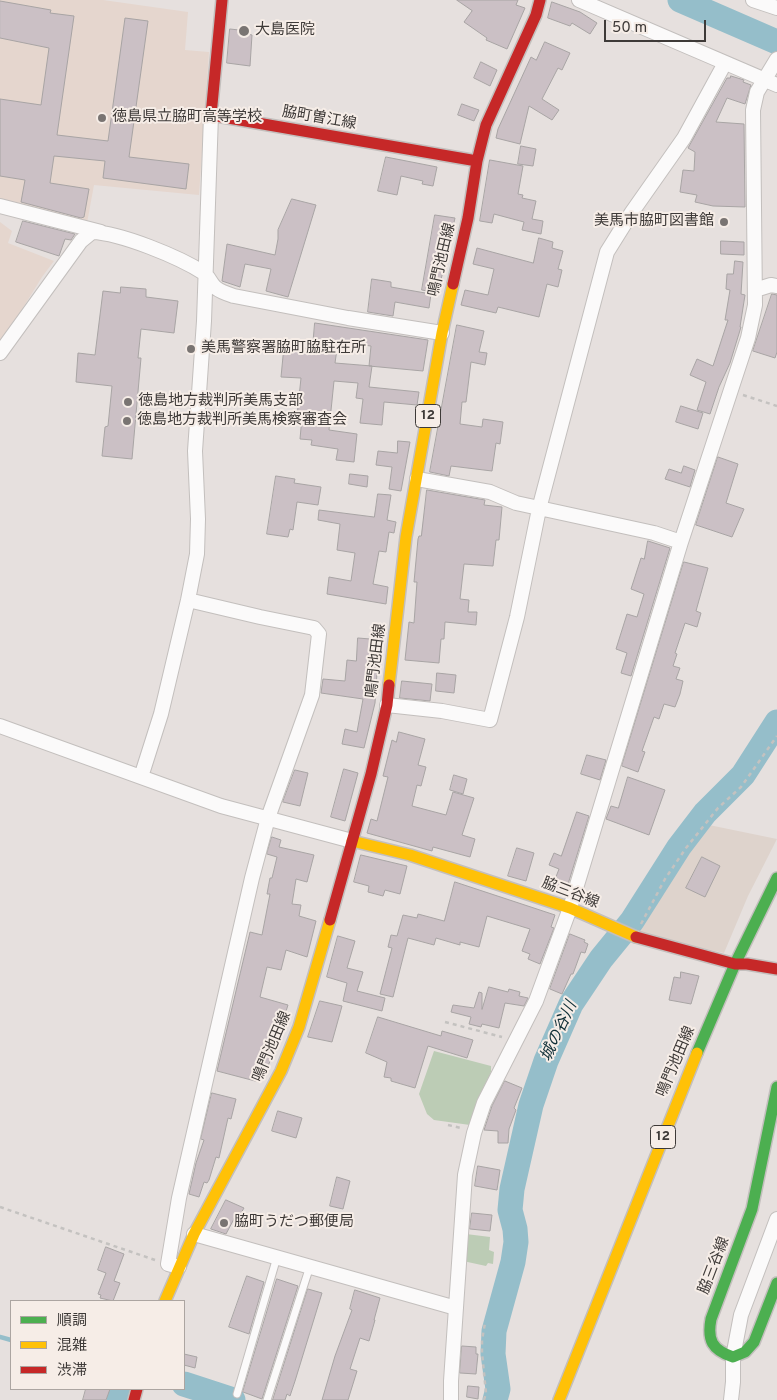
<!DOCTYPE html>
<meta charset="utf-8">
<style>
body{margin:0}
#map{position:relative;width:777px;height:1400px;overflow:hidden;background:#e6e0de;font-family:Overpass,"Noto Sans JP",sans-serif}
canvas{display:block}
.legend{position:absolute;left:10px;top:1300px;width:175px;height:90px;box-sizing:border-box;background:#f6ede7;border:1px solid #aca5a1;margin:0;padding:6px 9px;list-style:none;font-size:15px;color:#3e3a38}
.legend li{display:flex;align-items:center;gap:10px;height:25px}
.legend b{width:25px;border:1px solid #aca5a1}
.scale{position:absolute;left:604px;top:20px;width:102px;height:22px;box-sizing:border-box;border:2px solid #3e3a38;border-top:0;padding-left:6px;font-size:15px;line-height:18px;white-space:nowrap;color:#3e3a38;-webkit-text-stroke:4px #f6ede7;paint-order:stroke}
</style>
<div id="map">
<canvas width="777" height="1400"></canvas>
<ul class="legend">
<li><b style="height:6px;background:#4caf50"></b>順調</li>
<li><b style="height:6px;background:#ffc107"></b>混雑</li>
<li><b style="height:6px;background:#c62828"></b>渋滞</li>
</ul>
<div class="scale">50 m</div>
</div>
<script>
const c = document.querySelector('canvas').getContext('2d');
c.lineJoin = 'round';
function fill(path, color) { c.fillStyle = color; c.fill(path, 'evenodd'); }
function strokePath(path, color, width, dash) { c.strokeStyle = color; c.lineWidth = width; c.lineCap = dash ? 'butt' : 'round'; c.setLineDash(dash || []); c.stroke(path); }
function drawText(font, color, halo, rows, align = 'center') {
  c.font = font + ' Overpass,"Noto Sans JP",sans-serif'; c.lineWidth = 4; c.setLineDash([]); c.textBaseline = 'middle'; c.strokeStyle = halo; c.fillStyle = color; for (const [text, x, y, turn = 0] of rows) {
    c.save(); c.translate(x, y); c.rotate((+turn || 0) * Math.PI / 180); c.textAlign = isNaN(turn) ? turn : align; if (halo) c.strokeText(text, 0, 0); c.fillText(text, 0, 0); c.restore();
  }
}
fill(new Path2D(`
 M709,825L777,839L748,896L724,953L638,934L668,883Z`), '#ded3cc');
fill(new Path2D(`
 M0,0H103L188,12L185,50L209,52L199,195L94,185L87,223L0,202Z
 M0,222L12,231L8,243L54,261L42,277L0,345Z`), '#e5d6ce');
fill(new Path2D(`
 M434,1051L491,1066V1072L470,1125L434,1120L427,1114L419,1094Z
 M466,1234L490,1237L489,1250L494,1252L493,1264L488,1263L486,1266L463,1261Z`), '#bcccb5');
strokePath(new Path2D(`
 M0,1337L11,1340`), '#95beca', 4.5);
strokePath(new Path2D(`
 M680,0L777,42
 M184,1384L233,1400
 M119,1400L122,1389
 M495,1400L498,1389L493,1354L494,1331L513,1262L516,1242L515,1229L510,1210L512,1189L531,1105L546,1061L571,1004L601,959L632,921L679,847L705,813L743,775L777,722`), '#95beca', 25);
const building = new Path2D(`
 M457,0H518L516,5L525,8L507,49L486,40L487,38L464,22L472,11Z
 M0,1L51,10L50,13L74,16L57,135L108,141L125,18L148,21L129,157L189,164L186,189L103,178L105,161L54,156L50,183L89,189L84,217L81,218L21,202L25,180L0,176V99L41,105L49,48L0,38Z
 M552,2L580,12L597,23L590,34L572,23L570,26L548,18Z
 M230,29L248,31V34L252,35L250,66L227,63Z
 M545,42L570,53L562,70L558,68L542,99L559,110L552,120L529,106L520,144L496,138L498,129L531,57L536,60Z
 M481,62L497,70L490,86L474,78Z
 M731,76L744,80L743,82L751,85L745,104L727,98L716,122L744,124L745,207L713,206L695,202L697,195L680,192L683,170L694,171L695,152L688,148L727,78H730Z
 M462,104L479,110L474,121L458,115Z
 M521,146L536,149L533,166L518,164Z
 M386,157L437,167L433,186L422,184L423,181L401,176L397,195L378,191Z
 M490,160L523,166L518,194L523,195L522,198L536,201L532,219L543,221L541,234L522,230L524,222L494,214L492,223L480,221Z
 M292,199L316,205L288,297L266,291L271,269L245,264L240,287L222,281L227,244L275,255L278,239V230Z
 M435,215L455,218L438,293L422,290Z
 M23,221L75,234L71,240L65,239L59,256L16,242Z
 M539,238L553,242L552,248L563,251L558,269L562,270L558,287L547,284L539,317L498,307L496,313L461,305L465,290L488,295L494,269L473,264L477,248L533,263Z
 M721,241L744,242V255L721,254Z
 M735,261L743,262L741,294L745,295L740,327H741L730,363L719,387L710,414L697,410L706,382L690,375L697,359L713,366L728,320H725L730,290L726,289L727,274H733Z
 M372,279L391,282V287L431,294L429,308L395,302L393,316L368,312Z
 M121,287L146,289V297L178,301L174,333L141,329L138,358H141L132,459L102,456L105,427L108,426L112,386L76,382L78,353L95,355L103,291L120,293Z
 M772,294L777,295V352L775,358L753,351Z
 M315,323L428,340L423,371L369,366L371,346L338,342L335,363L372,366L369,387L419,392L417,405L384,402L382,425L360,423L363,399L356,398L358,383L334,381L329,430L357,434L354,462L336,460L338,449L311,445L312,440L300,439L302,417L297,416L301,378L281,377L284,346L312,349Z
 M457,325L484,331L479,352L487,353L485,365L471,362L466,402H462L460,424L482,427L483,419L503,422L500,444L496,443L492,471L451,466L449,476L430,472Z
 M681,406L703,413L698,429L676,422Z
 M398,441L410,442L401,491L389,489L392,467L376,465L378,451L397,453Z
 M718,457L738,464L726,503L744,509L732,537L696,525Z
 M684,466L695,470L690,487L665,479L669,469L681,473Z
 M350,474L368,476L367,487L349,484Z
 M276,476L295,479L294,483L321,487L318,505L297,502L293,530L290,529L288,537L267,534Z
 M427,490L485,500L484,505L502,507L499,540H496L493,566L464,564L460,599L469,600L468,612H477L476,625L445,622L444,639H441L439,663L405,660L409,622L414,623L417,582H414L418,539L419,536H421Z
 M378,494L391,495L387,520L396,522L394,533L389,532L386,552L379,551L373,584L388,587L386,604L327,594L329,577L351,581L355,553L337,550L340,524L318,520L319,510L374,517Z
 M648,541L670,548L631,676L621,673L627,653L616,649L627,614L637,617L644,594L631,589L641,558L644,559Z
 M684,562L708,568L696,611L701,613L697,627L685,623L675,653L677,654L673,666L680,668L676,679L683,681L680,694L675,707L664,704L659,719L654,717L642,751L645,752L638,772L622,766Z
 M358,638L382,640L380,657H378L375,703L364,748L342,744L345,729L357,732L363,699L321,693L323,679L345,681L347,660L356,661Z
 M437,673L456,675L454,693L436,691Z
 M402,681L432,684L430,701L400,698Z
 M399,732L425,739L418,765L426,767L421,786L417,785L412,806L446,815L453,792L474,798L462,835L475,839L470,857L433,847L432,851L367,833L371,819L377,821L388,777L383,776L392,740L396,742Z
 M587,755L606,760L600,780L581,774Z
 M344,769L358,773L345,821L331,817Z
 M295,770L308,773L300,806L283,802Z
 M454,775L467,779L463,794L450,790Z
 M628,777L665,790L649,835L606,819L611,806L618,808Z
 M577,812L589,816L565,894L551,890L559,869L549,865L554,853L561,856Z
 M272,837L281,840L279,847L314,855L307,882L296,879L292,904L301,905L299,916L316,921L307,957L286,950L281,970L267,967L260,997L288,1005L280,1030H282L265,1074H262L259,1082L217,1071L250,932L262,935L270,894H267L270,878H272L277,857L267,854Z
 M517,848L534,853L526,881L508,876Z
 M361,855L407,866L400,894L385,890L383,896L368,892L369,886L354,882Z
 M702,857L720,866L705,897L686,888Z
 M455,882L555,915L551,927L554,928L540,964L528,959L530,954L522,951L530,929L487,916L479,947L460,942V945L436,938L434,945L408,938L393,997L380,994L392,948L388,947L391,935L397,936L403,915L417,918L418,914L444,921Z
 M570,934L585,940L584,942L588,944L585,953L581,952L573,974H571L562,994L550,989Z
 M338,936L355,941L347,968L363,972L357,991L385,998L382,1011L343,1001L347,983L327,977Z
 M681,972L699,976L691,1004L669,1000L674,977L680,978Z
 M489,987L508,992L509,989L520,992L519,996L528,998L524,1006L505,1003L499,1028L482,1024L481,1027L469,1024L471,1017L451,1012L453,1005L474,1008L479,992L482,993V1009Z
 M320,1001L342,1006L332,1042L308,1037Z
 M378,1017L441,1036L442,1031L473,1040L467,1058L428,1046L415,1088L391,1081V1078L384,1077L387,1062L366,1053Z
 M505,1081L522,1088L514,1108L516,1110L509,1129L508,1143H498V1131L484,1130L492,1106Z
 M212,1093L236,1099L231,1119L228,1118L219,1158L216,1157L209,1180L207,1183L204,1182L199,1197L189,1194L196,1163L204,1140L201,1139Z
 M278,1111L302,1118L296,1138L272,1131Z
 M478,1166L500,1170L497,1190L475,1186Z
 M337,1177L350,1181L343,1209L330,1206Z
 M226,1200L244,1208L238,1218L235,1217L226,1234L211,1229Z
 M472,1213L492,1215L490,1231L470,1229Z
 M106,1247L124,1254L114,1281L120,1283L113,1301L100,1298L101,1295L98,1294L106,1273L98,1270Z
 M247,1276L264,1282L249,1334L229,1327Z
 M277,1279L298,1286L262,1399L243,1392Z
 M308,1289L322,1293L295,1381L290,1396L287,1394L285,1400H273Z
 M355,1290L380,1298L374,1320H375L369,1341L360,1338L350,1369L357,1371L348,1400H322L335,1356L352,1310L350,1309Z
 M462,1346L476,1347V1354H478L476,1374L460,1373Z
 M184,1354L197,1357L195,1368L184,1365Z
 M468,1386L479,1387L478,1399L467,1397Z
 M86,1389H110L106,1400H83Z`);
fill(building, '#cbc0c5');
strokePath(building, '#a8a4a4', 1);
const lane = new Path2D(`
 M237,1394L277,1257
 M267,1400L310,1266`);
const street = new Path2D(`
 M579,0L777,85
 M753,0L777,8
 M0,206L101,232
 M755,290L771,285L777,286
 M0,353L81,241L92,232C121,233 179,257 204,273C209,277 211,284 216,288C221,292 228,294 234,296L348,318L442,333
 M417,479L490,492L516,503L654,533L681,542
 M387,705L442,711L490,720L517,617L539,509L607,252L632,212L684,138L725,63
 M0,726L221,806L352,841
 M141,777L161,714L188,600L197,554L198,519L195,451L204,321L211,115
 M194,1234L456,1308
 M179,1267L168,1264L179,1198L252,878L268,818L312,695L319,634L314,628L260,617L188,600
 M451,1400V1381L465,1175L474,1133L484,1103L536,1001L570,908L681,542L748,338L755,305L753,110L757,92L777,59
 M731,1400L733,1382V1357L741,1315L777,1219`);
const fast = new Path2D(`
 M697,1053L735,964L777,878
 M777,1087L752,1209L711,1319C707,1340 712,1350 733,1357L745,1352L754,1342L777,1283`);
const slow = new Path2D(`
 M389,685L406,537L442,333L453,284
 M352,841L410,855L570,908L636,937
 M165,1301L194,1234L281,1071L299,1027L330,920
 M559,1400L697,1053`);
const jam = new Path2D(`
 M222,0L211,115L477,161
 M453,284L468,218L477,161L486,125L536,15L540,0
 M330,920L371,774L387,705L389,685
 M636,937L735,964H747L777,969
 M134,1400L137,1389`);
strokePath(lane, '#c3bfbd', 9);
strokePath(street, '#c3bfbd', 16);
strokePath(fast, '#c3bfbd', 14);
strokePath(slow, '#c3bfbd', 14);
strokePath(jam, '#c3bfbd', 14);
strokePath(new Path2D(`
 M743,395L777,406
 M641,924L665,879L686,848L718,808L741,787L777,736
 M445,1022L502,1037
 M448,1125L461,1128
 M0,1207L155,1260
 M484,1400L486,1393L482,1353V1340L485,1323`), '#c4c2c0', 2.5, [4, 4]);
strokePath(lane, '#fbfafa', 7);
strokePath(street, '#fbfafa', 14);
strokePath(fast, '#4caf50', 11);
strokePath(slow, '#ffc107', 11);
strokePath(jam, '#c62828', 11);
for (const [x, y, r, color] of [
 [244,31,6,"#797472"],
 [102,118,5,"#797472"],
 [724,222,5,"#797472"],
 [191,349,5,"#797472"],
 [128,402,5,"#797472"],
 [127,421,5,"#797472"],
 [224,1223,5,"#797472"]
]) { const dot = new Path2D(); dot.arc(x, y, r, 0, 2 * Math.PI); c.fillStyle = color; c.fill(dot); strokePath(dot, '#f6ede7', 2); }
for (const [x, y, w] of [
 [428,416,25],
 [663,1137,25]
]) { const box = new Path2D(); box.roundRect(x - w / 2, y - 11.5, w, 23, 4); c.fillStyle = '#f6ede7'; c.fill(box); strokePath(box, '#3e3a38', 1); }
drawText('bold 14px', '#3e3a38', null, [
 ["12",428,416],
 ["12",663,1137]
]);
drawText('15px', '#3e3a38', '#f6ede7', [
 ["大島医院",255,31],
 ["徳島県立脇町高等学校",112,118],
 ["美馬市脇町図書館",714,222,"right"],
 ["美馬警察署脇町脇駐在所",201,349],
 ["徳島地方裁判所美馬支部",138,402],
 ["徳島地方裁判所美馬検察審査会",137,421],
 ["脇町うだつ郵便局",234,1223]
], 'left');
drawText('15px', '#3e3a38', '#f6ede7', [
 ["脇町曽江線",319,119,10],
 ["鳴門池田線",443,260,-77],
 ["鳴門池田線",377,661,-83],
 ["脇三谷線",570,894,21],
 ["鳴門池田線",273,1047,-67],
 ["鳴門池田線",677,1062,-67],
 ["脇三谷線",715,1266,-69]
]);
drawText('italic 16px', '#0f2f37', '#f6ede7', [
 ["城の谷川",560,1032,-65]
]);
</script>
